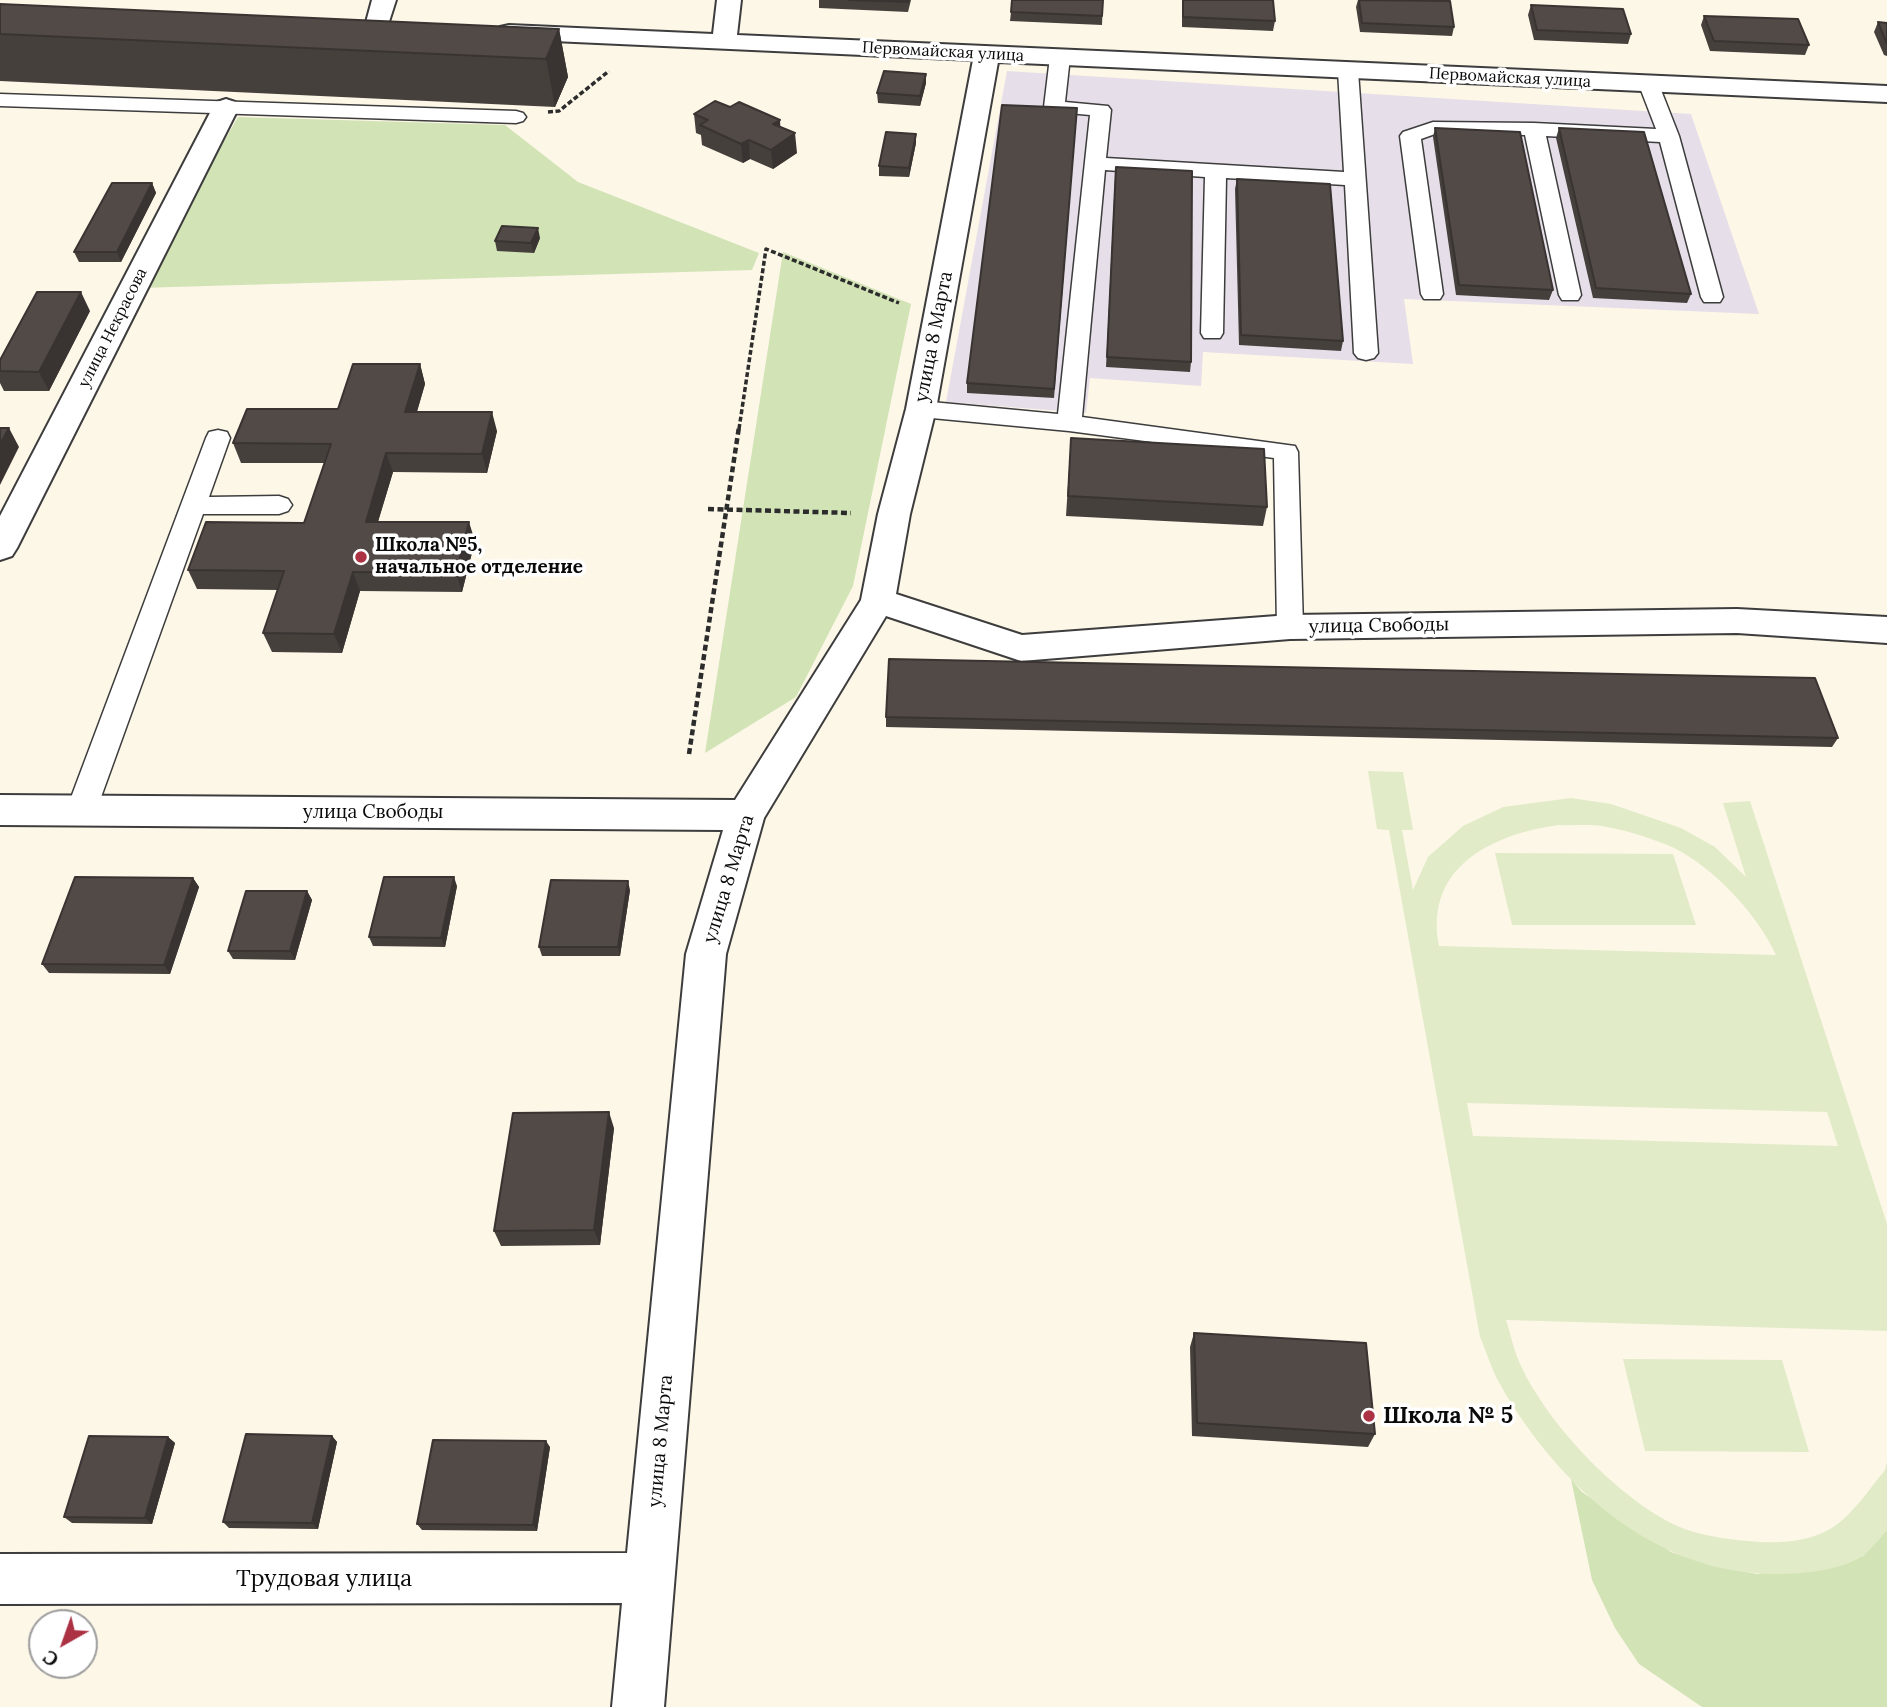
<!DOCTYPE html>
<meta charset="utf-8">
<style>
body{margin:0}
#map{position:relative;width:1887px;height:1707px;overflow:hidden;background:#fdf7e8;font-family:Lora,serif}
canvas{display:block}
.north{position:absolute;left:28px;top:1609px;width:70px;height:70px;box-sizing:border-box;background:#fff;border:2px solid #9d9d9d;border-radius:50%;rotate:220deg;font-size:19px;font-weight:700;line-height:28px;text-align:center;color:#0a0a0a}
.north::after{content:'';display:block;margin:auto;width:24px;height:32px;background:#ab3143;clip-path:polygon(50% 0,100% 100%,50% 72%,0 100%)}
</style>
<div id="map">
<canvas width="1887" height="1707"></canvas>
<div class="north">С</div>
</div>
<script>
const c = document.querySelector('canvas').getContext('2d');
c.lineJoin = 'round';
function fill(path, color) { c.fillStyle = color; c.fill(path, 'evenodd'); }
function strokePath(path, color, width, dash) { c.strokeStyle = color; c.lineWidth = width; c.lineCap = dash ? 'butt' : 'round'; c.setLineDash(dash || []); c.stroke(path); }
function drawText(font, color, halo, rows, align = 'center') {
  c.font = font + ' Lora,serif'; c.lineWidth = 7; c.setLineDash([]); c.textBaseline = 'middle'; c.strokeStyle = halo; c.fillStyle = color; for (const [text, x, y, turn = 0] of rows) {
    c.save(); c.translate(x, y); c.rotate((+turn || 0) * Math.PI / 180); c.textAlign = isNaN(turn) ? turn : align; if (halo) c.strokeText(text, 0, 0); c.fillText(text, 0, 0); c.restore();
  }
}
fill(new Path2D(`
 M1007,71L1691,114L1759,314L1404,299L1413,364L1203,352L1201,386L1090,378L1086,413L946,402Z`), '#e6dee8');
fill(new Path2D(`
 M238,117L505,125L578,182L759,253L752,270L139,288Z
 M783,252L911,304L853,586L796,697L705,753Z
 M1571,1479L1582,1492L1671,1552L1713,1566L1757,1574L1863,1556L1887,1530V1707H1702L1639,1664L1615,1628L1592,1580Z`), '#d2e3b6');
fill(new Path2D(`
 M1368,771L1403,772L1413,830H1402L1413,890L1428,857L1463,826L1503,807L1571,798L1611,804L1681,828L1715,847L1746,877L1723,803L1750,801L1887,1224V1331L1506,1320C1511,1335 1514,1352 1521,1366C1548,1424 1617,1497 1675,1525C1697,1535 1724,1539 1748,1541C1778,1544 1815,1543 1840,1522C1857,1508 1871,1487 1885,1470L1887,1462V1530C1880,1538 1873,1547 1865,1554C1845,1570 1803,1574 1778,1574C1656,1575 1559,1487 1501,1386C1492,1371 1487,1353 1480,1337L1389,830L1377,829ZM1559,825C1573,826 1588,824 1602,826C1625,830 1652,838 1674,848C1714,868 1758,915 1776,955L1439,946C1424,867 1492,834 1559,825ZM1467,1103L1827,1112L1838,1146L1473,1136Z
 M1495,853L1673,854L1696,925H1512Z
 M1623,1359L1782,1360L1809,1452L1645,1451Z`), '#e2ebc7');
const lane = new Path2D(`
 M1060,51L1070,57L1065,102L1108,106L1111,110L1106,158L1344,172L1338,71L1348,65L1358,71L1378,353L1374,358L1366,360L1358,358L1354,353L1345,185L1226,178L1223,333L1220,338H1204L1201,333L1205,177L1105,170L1082,417L1295,446L1298,452L1303,627L1299,634L1290,637L1281,634L1277,627L1274,458L1069,431L921,417L913,414L909,409L913,404L921,401L1058,414L1090,115L1047,111L1044,107L1050,57Z
 M1649,79L1656,81L1659,85L1679,136L1723,297L1720,302H1704L1701,297L1660,142L1546,136L1581,295L1578,300H1562L1559,295L1525,135L1435,134L1421,139L1443,294L1440,299H1424L1421,294L1400,136L1403,132L1433,122L1534,123L1656,129L1639,85L1642,81Z
 M0,94L516,111L523,113L526,117L523,121L516,123L0,106Z
 M218,430L227,432L230,438L209,497L279,496L288,499L292,505L288,511L279,514H203L96,811L91,819L81,822L71,819L66,811L206,438L209,432Z`);
const street = new Path2D(`
 M372,0H396L386,31L377,33L368,31L365,26Z
 M717,0H741L737,35L1887,86V102L998,62L936,409L910,514L896,594L1022,635L1290,615L1737,609L1887,617V643L1737,633L1290,639L1021,661L886,616L764,818L726,954L664,1707H612L622,1603L0,1604V1554L627,1553L686,954L723,830L0,825V795L735,800L861,600L878,514L906,409L973,60L509,39L500,37L497,32L500,27L509,25L713,34Z
 M226,99L235,102L239,107L17,548L12,556L0,560V516L213,107L217,102Z`);
strokePath(lane, '#3d3d3d', 3);
strokePath(street, '#3d3d3d', 4);
strokePath(new Path2D(`
 M548,112L559,111L609,71
 M739,429L766,249L899,303`), '#2c2c2c', 3.5, [5, 2.5]);
strokePath(new Path2D(`
 M708,509L851,513
 M689,754L739,427`), '#2c2c2c', 4.5, [6, 3.5]);
fill(lane, '#fff');
fill(street, '#fff');
fill(new Path2D(`
 M819,0H911L908,12L819,8Z
 M1103,0L1102,25L1010,21L1011,12Z
 M1182,0H1273L1275,21L1273,31L1182,27Z
 M1358,0H1420L1454,27L1452,36L1360,32L1356,7Z
 M0,4L559,29L568,77L555,107L0,81Z
 M1531,5L1631,34L1628,44L1534,40L1528,15Z
 M1704,16L1809,45L1805,55L1710,51L1701,25Z
 M1878,22L1887,23V56L1884,55L1874,32Z
 M926,74V83L920,106L878,103L877,93Z
 M1077,108L1054,398L967,393V383Z
 M694,114L780,127L797,153L773,169L750,159L743,163L702,145L701,135L696,133Z
 M1435,128L1553,290L1549,300L1456,295L1433,137Z
 M1559,128L1691,294L1687,303L1593,298L1556,138Z
 M916,143L909,177L879,176V166Z
 M1115,177L1191,362L1190,372L1106,367Z
 M1237,179L1343,341L1341,351L1239,345L1235,189Z
 M152,183L156,193L121,262H79L74,252Z
 M540,238L534,253L497,251L495,241Z
 M90,311L49,391H4L0,383V360Z
 M420,364L425,384L417,412L497,431L487,473L393,472L378,522L475,541L462,592L360,591L342,653L272,652L263,633L278,590L197,589L188,570L304,523L324,463H241L233,443L338,409Z
 M1071,438L1267,507L1263,526L1066,516Z
 M886,717L1838,738L1832,747L886,727Z
 M193,878L199,887L170,974L49,973L42,964Z
 M457,886L445,947L373,946L369,937Z
 M630,890L620,956H542L539,947Z
 M307,891L312,900L295,960L233,959L228,951Z
 M614,1128L600,1245L501,1246L494,1231Z
 M1194,1333L1375,1434L1368,1447L1192,1436L1190,1347Z
 M332,1436L337,1442L318,1529L229,1528L223,1522Z
 M168,1437L175,1443L152,1524L72,1523L64,1517Z
 M550,1447L537,1531L422,1530L417,1524Z`), '#46403d');
fill(new Path2D(`
 M559,29L568,77L555,107L546,59Z
 M926,74V83L920,106V96Z
 M780,120L781,139L773,124Z
 M795,133L797,153L773,169L771,150Z
 M916,134V143L909,177V168Z
 M749,140L750,159L743,163L741,144Z
 M152,183L156,193L121,262L117,252Z
 M538,228L540,238L534,253L531,243Z
 M81,292L90,311L49,391L39,372Z
 M420,364L425,384L411,431L405,412Z
 M492,412L497,431L487,473L482,454Z
 M9,428L19,447L0,485V444Z
 M386,453L393,472L372,541L366,522Z
 M469,522L475,541L462,592L456,573Z
 M353,572L360,591L342,653L334,634Z
 M454,877L457,886L445,947L441,938Z
 M193,878L199,887L170,974L164,965Z
 M628,881L630,890L620,956L618,947Z
 M307,891L312,900L295,960L290,951Z
 M609,1112L614,1128L600,1245L594,1230Z
 M332,1436L337,1442L318,1529L312,1523Z
 M168,1437L175,1443L152,1524L145,1518Z
 M546,1441L550,1447L537,1531L533,1525Z`), '#393432');
const building = new Path2D(`
 M849,0H909L908,2Z
 M1012,0H1103L1102,16L1011,12Z
 M1183,0H1273L1275,21L1183,17Z
 M1359,0L1450,1L1454,27L1362,23Z
 M0,4L559,29L546,59L0,34Z
 M1531,5L1623,9L1631,34L1537,30Z
 M1704,16L1798,19L1809,45L1714,41Z
 M1878,22L1887,23V44Z
 M884,71L926,74L920,96L877,93Z
 M715,101L730,107L739,102L780,120L773,124L795,133L771,150L749,140L741,144L700,125L708,120L694,114Z
 M1002,105L1077,108L1054,389L967,383Z
 M1435,128L1520,132L1553,290L1459,285Z
 M1559,128L1644,132L1691,294L1596,288Z
 M886,132L916,134L909,168L879,166Z
 M1116,167L1192,171L1191,362L1107,357Z
 M1237,179L1330,184L1343,341L1241,335Z
 M112,183H152L117,252H74Z
 M502,226L538,228L531,243L495,241Z
 M37,292H81L39,372L0,371V360Z
 M353,364H420L405,412H492L482,454L386,453L366,522H469L456,573L353,572L334,634L263,633L284,571L188,570L206,522L304,523L331,444L233,443L247,409H338Z
 M0,428H9L0,444Z
 M1071,438L1264,449L1267,507L1068,496Z
 M889,659L1815,678L1838,738L886,717Z
 M75,877L193,878L164,965L42,964Z
 M384,877H454L441,938L369,937Z
 M551,880L628,881L618,947H539Z
 M246,891H307L290,951H228Z
 M609,1112L594,1230L494,1231L513,1113Z
 M1194,1333L1366,1343L1375,1434L1197,1423Z
 M246,1434L332,1436L312,1523L223,1522Z
 M89,1436L168,1437L145,1518L64,1517Z
 M433,1440L546,1441L533,1525L417,1524Z`);
fill(building, '#514a47');
strokePath(building, '#393432', 2);
for (const [x, y, r, color] of [
 [361,557,7,"#ab3143"],
 [1369,1416,7,"#ab3143"]
]) { const dot = new Path2D(); dot.arc(x, y, r, 0, 2 * Math.PI); c.fillStyle = color; c.fill(dot); strokePath(dot, '#fff', 2.5); }
drawText('16px', '#0a0a0a', '#fff', [
 ["Первомайская улица",943,52,3],
 ["Первомайская улица",1510,78,3],
 ["улица Некрасова",113,328,-63]
]);
drawText('19px', '#0a0a0a', '#fff', [
 ["улица 8 Марта",934,337,-79],
 ["улица Свободы",1379,626,-1],
 ["улица Свободы",373,813],
 ["улица 8 Марта",729,879,-73],
 ["улица 8 Марта",661,1441,-85]
]);
drawText('bold 19px', '#0a0a0a', '#fff', [
 ["Школа №5,",375,546],
 ["начальное отделение",375,568]
], 'left');
drawText('bold 23px', '#0a0a0a', '#fff', [
 ["Школа № 5",1383,1416]
], 'left');
drawText('23px', '#0a0a0a', '#fff', [
 ["Трудовая улица",324,1579]
]);
</script>
